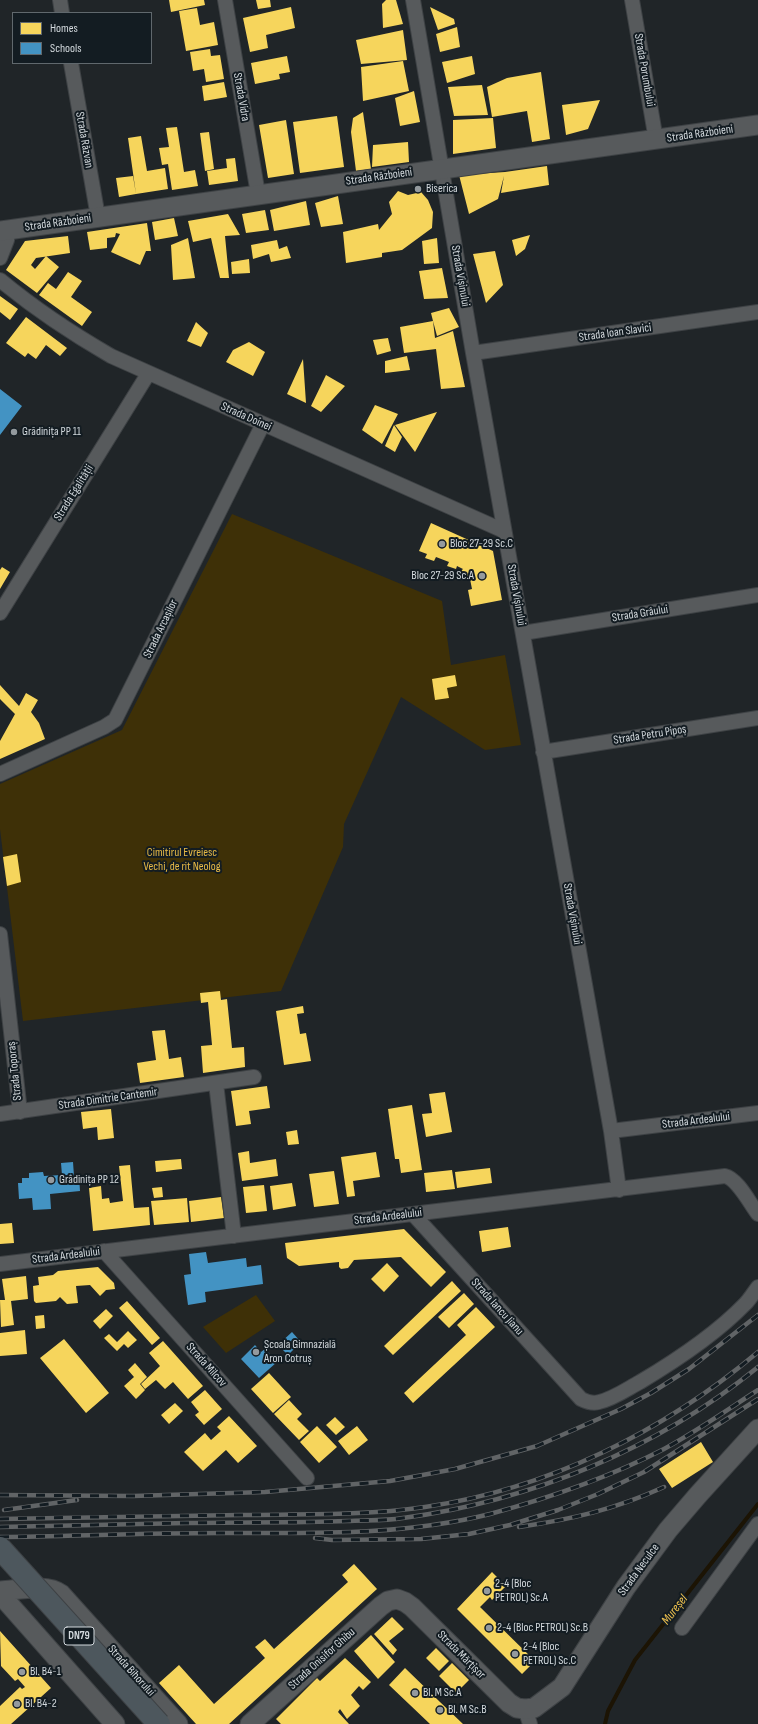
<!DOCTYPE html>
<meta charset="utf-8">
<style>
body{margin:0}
#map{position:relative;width:758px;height:1724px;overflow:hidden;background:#202528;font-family:"Sofia Sans Condensed",sans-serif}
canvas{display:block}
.legend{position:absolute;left:12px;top:12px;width:140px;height:52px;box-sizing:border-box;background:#131c22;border:1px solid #60686d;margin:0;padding:5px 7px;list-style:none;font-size:12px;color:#d3d9dd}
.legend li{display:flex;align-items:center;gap:8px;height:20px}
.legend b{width:20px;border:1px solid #60686d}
</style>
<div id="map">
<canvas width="758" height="1724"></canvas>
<ul class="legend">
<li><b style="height:11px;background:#f6d55c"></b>Homes</li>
<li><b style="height:11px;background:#4393c3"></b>Schools</li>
</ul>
</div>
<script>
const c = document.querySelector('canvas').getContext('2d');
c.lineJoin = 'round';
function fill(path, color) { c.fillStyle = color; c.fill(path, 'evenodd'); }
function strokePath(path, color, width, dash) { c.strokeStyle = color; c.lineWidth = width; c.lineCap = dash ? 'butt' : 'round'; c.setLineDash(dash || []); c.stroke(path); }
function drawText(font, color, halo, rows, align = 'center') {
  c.font = font + ' "Sofia Sans Condensed",sans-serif'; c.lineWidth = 4; c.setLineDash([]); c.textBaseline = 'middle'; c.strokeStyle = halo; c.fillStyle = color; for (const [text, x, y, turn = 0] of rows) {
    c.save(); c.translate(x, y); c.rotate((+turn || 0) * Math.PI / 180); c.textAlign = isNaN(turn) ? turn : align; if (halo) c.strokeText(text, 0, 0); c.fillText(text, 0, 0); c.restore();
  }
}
fill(new Path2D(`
 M232,514L442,601L451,665L505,655L521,745L485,750L401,697L344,824L343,847L281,991L23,1021L0,829V784L122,730Z
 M256,1295L275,1321L226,1353L203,1327Z`), '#3e3007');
fill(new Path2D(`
 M169,0H204L205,5L171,12Z
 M256,0H270L271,7L258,9Z
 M386,0H396L403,24L383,28L382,4Z
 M291,7L295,28L266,35L268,48L250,52L243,18Z
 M430,7L454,19L455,24L438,30Z
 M197,8L200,25L214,22L218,45L186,51L179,11Z
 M457,27L460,47L440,52L436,34Z
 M403,30L407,60L361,64L356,40Z
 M210,49L211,56L220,55L224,79L206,82L204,69L193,71L190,52Z
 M287,56L290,72L279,74L280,79L255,84L251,63Z
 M472,56L475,74L447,83L442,62Z
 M403,61L409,91L363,101L361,67Z
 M541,72L550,139L532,142L527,111L492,117L487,87L507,78Z
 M224,82L227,97L204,101L202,86Z
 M482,85L488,115L454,116L448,87Z
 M414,91L420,122L400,126L395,98Z
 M600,100L588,129L566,135L562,105Z
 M363,112L371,169L356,171L351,132L353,118Z
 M337,116L344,167L300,173L293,122Z
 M493,118L496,148L453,154V120Z
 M286,120L294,174L268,178L259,125Z
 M177,127L184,172L195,170L198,186L172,190L168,164L162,165L159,148L169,147L166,128Z
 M209,132L214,169L205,171L200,133Z
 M141,136L147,171L165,168L168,189L136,194L128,138Z
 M408,142L409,162L372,167L373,145Z
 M235,158L238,181L209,185L207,171L227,168L226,159Z
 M547,166L549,185L501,193L504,176L498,199L469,214L459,175L505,172Z
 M133,176L136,194L119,197L116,178Z
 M398,191L408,195L421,192L428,200L433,212L432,228L402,250L382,253V257L346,263L343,232L378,224L379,230L392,214L389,202Z
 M338,196L343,224L321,227L315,203Z
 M306,201L310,225L274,231L270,210Z
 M265,210L269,230L246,233L242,214Z
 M228,214L240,235L225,236L229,278H220L211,238L193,242L188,221Z
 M174,218L178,236L155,240L152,222Z
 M147,223L151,251H146L140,265L111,252L120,234L116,233L115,237L107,238V248L90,250L87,232Z
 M530,235L525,249L516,256L512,240Z
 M68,236L70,253L36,258L31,265L35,269L46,256L59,267L37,293L6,270L25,241Z
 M188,238L195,278L173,280L171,245Z
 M437,238L439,263L424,264L422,241Z
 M277,240L279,249L287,246L291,258L271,262L269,254L253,259L251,245Z
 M495,251L503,285L486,303L473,254Z
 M249,259L250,273L232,274L231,262Z
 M442,268L448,298L424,299L419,271Z
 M68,272L82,281L71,297L92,312L82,326L39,295L48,283L56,289Z
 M0,296L18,309L10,320L0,312Z
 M449,308L459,327L437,336L433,321L435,338L453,331L465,387L441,389L436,349L404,353L400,327L433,321L431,313Z
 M26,317L67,348L60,356L46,345L36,359L28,353L25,357L6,343Z
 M196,322L208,333L201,347L187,341Z
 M388,338L391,351L377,355L373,340Z
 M249,342L265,352L253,376L226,362L233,350Z
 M407,356L410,370L385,373V361Z
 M303,359L306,403L287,394Z
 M326,375L345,386L321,412L311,406Z
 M375,405L398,414L382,444L362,430Z
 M437,412L415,452L395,425Z
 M394,425L402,437L395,452L385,446Z
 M431,523L493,551L502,600L471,606L468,590L472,589L470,579H467L466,573L461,571L463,569L457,566L456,569L447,566L449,562L436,557L434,561L425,558L427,554L419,551Z
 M2,567L10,572L0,589V570Z
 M455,675L457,686L447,688L449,698L435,700L432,679Z
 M0,685L19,706L26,693L38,700L31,712L39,723L45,739L0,759V741L15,714L0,699Z
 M17,854L21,882L7,886L3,857Z
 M220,991L221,1000L227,999L232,1048L244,1047L245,1067L203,1073L201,1046L212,1045L208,1002L201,1003L200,993Z
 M303,1006L304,1013L297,1014L300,1034L306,1033L311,1061L284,1065L276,1011Z
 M165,1030L169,1059L181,1057L184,1077L140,1083L137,1063L156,1060L152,1031Z
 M267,1086L270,1108L249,1111L251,1124L236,1126L231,1091Z
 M445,1092L452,1132L426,1137L422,1114L432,1113L429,1094Z
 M412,1105L422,1170L401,1173L399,1159H395L388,1109Z
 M111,1109L114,1138L98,1140L97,1127L83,1129L81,1112Z
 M297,1130L299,1144L288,1145L286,1132Z
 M249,1151L250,1163L276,1159L278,1176L242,1181L238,1153Z
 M376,1152L380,1177L353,1181L355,1196L347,1197L341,1157Z
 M181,1159L182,1169L156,1172L155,1161Z
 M130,1165L134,1208L149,1207L150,1225L93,1231L89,1188L101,1186L102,1199L109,1198L110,1203L123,1201L119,1166Z
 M490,1168L492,1183L457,1188L455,1172Z
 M452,1170L455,1189L426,1192L424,1173Z
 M334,1171L339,1204L314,1207L309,1174Z
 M292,1183L296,1206L273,1210L270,1186Z
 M264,1185L267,1211L246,1213L243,1187Z
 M162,1187L163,1197L154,1198L152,1188Z
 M221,1197L224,1218L191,1222L189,1201Z
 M187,1198L189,1222L154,1225L151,1201Z
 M12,1223L14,1243L0,1244V1224Z
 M508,1227L511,1247L482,1252L479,1231Z
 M404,1229L446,1272L431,1287L401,1257L354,1260L348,1268L341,1269L339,1267V1262L299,1266L287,1258L285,1243Z
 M387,1263L399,1276L384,1292L371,1279Z
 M98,1267L114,1283L115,1289L106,1290L100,1296L90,1285L76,1286L78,1303L67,1304L60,1297L56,1301L36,1303L34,1301L33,1286L39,1285L38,1277L53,1275L58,1271Z
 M26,1276L28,1299L11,1301L14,1325L1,1327L0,1300H5L2,1279Z
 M452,1281L461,1291L393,1355L384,1346Z
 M464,1293L474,1304L449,1328L438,1317Z
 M127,1301L160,1338L152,1345L119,1308Z
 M476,1307L495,1327L413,1403L404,1393L466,1335L457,1325Z
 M106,1309L113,1316L100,1329L93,1321Z
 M44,1315L45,1328L36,1329L35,1316Z
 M25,1330L27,1354L0,1356V1333Z
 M128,1331L137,1340L128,1348L124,1344L117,1351L104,1338L109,1334L117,1342Z
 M64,1339L109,1393L86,1413L40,1358Z
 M163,1341L203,1386L188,1399L173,1382L165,1389L156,1380L145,1389L141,1384L160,1366L149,1353Z
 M135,1363L147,1377L140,1384L145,1390L136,1399L124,1386L134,1377L128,1370Z
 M269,1373L291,1397L273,1413L251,1389Z
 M205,1390L222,1409L204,1425L195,1415L199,1412L191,1402Z
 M289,1400L302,1414L297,1419L309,1431L299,1440L274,1414Z
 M175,1403L183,1411L169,1424L161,1415Z
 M229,1416L257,1446L238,1463L226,1450L203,1471L184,1452L205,1433L211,1440L221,1431L217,1427Z
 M335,1417L345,1427L336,1435L326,1425Z
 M317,1426L337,1447L319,1463L300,1442Z
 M357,1426L368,1440L349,1455L338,1441Z
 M701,1442L713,1462L672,1488L659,1469Z
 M354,1564L377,1589L229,1724H196L159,1683L179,1665L214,1704L265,1658L255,1647L265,1639L274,1649L348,1582L342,1575Z
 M492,1572L506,1586L492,1600L490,1597L480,1607L535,1661L522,1674L457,1609Z
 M392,1617L404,1629L389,1641L397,1650L393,1655L374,1634Z
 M0,1631L51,1688L11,1724H0V1706L20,1687L22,1689L25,1687L18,1679L15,1681L1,1666Z
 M371,1635L395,1662L378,1679L354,1651Z
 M436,1648L449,1661L439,1671L426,1658Z
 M345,1658L371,1682L363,1690L359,1686L351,1695L360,1706L347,1719L340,1709L338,1712L349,1724H281L276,1719L317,1678L320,1681Z
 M452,1663L469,1680L456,1693L439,1676Z
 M405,1668L440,1702L463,1724H430L389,1685Z`), '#f6d55c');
fill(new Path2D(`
 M0,389L22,406L0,435Z
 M73,1162L74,1176H79L80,1191L50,1194L51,1209L33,1210L32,1198L19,1199L18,1183H22V1178H29V1173L43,1172L44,1176L62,1175L61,1163Z
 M206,1252L208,1263L246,1258L247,1267L261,1265L263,1284L205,1292L206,1302L188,1305L184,1275L191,1274L189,1254Z
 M292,1332L301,1342L288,1355L278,1345Z
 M255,1345L261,1352L265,1349L277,1362L259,1378L241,1359Z`), '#4393c3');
strokePath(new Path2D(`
 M605,1724L608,1711L635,1660L758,1504`), '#1c1404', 4);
const street = new Path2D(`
 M60,0L62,13
 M225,0L258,194
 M413,0L473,353L611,1131L619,1190
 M632,0L656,140
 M71,63L98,217
 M0,258L7,240L8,229
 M0,280C35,309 71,333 111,356L504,531
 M473,353L758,312
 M0,613L148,374
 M523,633L758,595
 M543,752L758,718
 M0,774L104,727L115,720L263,424
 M0,934L20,1112
 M216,1083L234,1236
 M0,1114L254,1077
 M611,1131L758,1113
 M413,1214L581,1399C587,1402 593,1404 599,1402C613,1399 627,1389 640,1382C677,1360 715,1335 745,1304C750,1299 754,1292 758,1287
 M104,1251L307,1478
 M0,1264L725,1176C738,1179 750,1204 758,1214
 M682,1628L758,1524
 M525,1709L530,1724`);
const secondary = new Path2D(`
 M0,231L758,125
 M0,1591C18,1590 47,1583 61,1594L178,1724
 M0,1594L115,1724
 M250,1724L381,1606L388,1601L397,1599L405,1602L412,1607L509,1703L517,1708L525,1709L534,1708L562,1687L626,1587L668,1530L698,1495L758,1429`);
strokePath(street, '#3e4245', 16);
strokePath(secondary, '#3e4245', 21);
strokePath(street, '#575a5c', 14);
strokePath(secondary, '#575a5c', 19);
strokePath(new Path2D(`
 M0,1553L154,1724
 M0,1563L145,1724`), '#616466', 1);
const rail = new Path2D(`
 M0,1495L133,1496L265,1492L390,1481L455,1469L537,1446L621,1409L651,1393L689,1369L758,1315
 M4,1510L77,1500
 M0,1519C80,1517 160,1516 240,1515C302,1514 364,1516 425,1507C548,1489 663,1432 758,1352
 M0,1527C62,1526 125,1524 187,1523C241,1522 294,1523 347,1521C365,1520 384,1521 403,1518C531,1501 657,1449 758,1367
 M519,1527C573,1519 613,1510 664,1487
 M0,1537C74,1536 148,1533 222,1533C312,1533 402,1536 490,1514C549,1498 610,1477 664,1449C697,1431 727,1410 758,1390
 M315,1538L332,1540L421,1539L469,1534L510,1525L558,1510L598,1494L644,1472L758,1399`);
strokePath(rail, '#616466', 4.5);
strokePath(rail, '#131c22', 3, [9]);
const primaryBridge = new Path2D(`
 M0,1548L159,1724`);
strokePath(primaryBridge, '#3e4245', 24, []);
strokePath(primaryBridge, '#4d575d', 22);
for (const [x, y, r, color] of [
 [418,189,4,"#949a9e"],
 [14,432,4,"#949a9e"],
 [442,544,4,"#949a9e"],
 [482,576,4,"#949a9e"],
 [51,1180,4,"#949a9e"],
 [256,1352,4,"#949a9e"],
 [487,1591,4,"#949a9e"],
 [489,1628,4,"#949a9e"],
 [515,1654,4,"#949a9e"],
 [22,1672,4,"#949a9e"],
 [415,1693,4,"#949a9e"],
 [17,1704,4,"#949a9e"],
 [440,1710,4,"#949a9e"]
]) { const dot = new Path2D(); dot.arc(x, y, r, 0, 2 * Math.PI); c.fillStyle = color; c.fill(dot); strokePath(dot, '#131c22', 1.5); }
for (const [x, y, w] of [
 [79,1636,30]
]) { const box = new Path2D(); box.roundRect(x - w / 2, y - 9, w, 18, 3); c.fillStyle = '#131c22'; c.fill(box); strokePath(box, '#d3d9dd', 1); }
drawText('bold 11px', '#d3d9dd', null, [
 ["DN79",79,1636]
]);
drawText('12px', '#d3d9dd', '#131c22', [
 ["Strada Porumbului",644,70,80],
 ["Strada Vidra",241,97,80],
 ["Strada Războieni",700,134,-8],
 ["Strada Răzvan",84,140,80],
 ["Strada Războieni",379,177,-8],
 ["Strada Războieni",58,223,-8],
 ["Strada Vișinului",460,276,80],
 ["Strada Ioan Slavici",615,333,-8],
 ["Strada Doinei",246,417,24],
 ["Strada Egalității",74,493,-58],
 ["Strada Vișinului",516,595,80],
 ["Strada Grâului",640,614,-9],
 ["Strada Arcașilor",161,629,-64],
 ["Strada Petru Pipoș",650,735,-9],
 ["Strada Vișinului",572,914,80],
 ["Strada Toporaș",15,1071,-96],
 ["Strada Dimitrie Cantemir",108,1099,-8],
 ["Strada Ardealului",696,1121,-7],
 ["Strada Ardealului",388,1217,-7],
 ["Strada Ardealului",66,1256,-7],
 ["Strada Iancu Jianu",497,1307,48],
 ["Strada Milcov",206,1365,48],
 ["Strada Neculce",639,1570,-54],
 ["Strada Mărțișor",461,1655,45],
 ["Strada Onisifor Ghibu",322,1659,-42],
 ["Strada Bihorului",131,1671,48]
]);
drawText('12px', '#d3d9dd', '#131c22', [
 ["Biserica",426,189],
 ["Grădinița PP 11",22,432],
 ["Bloc 27-29 Sc.C",450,544],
 ["Bloc 27-29 Sc.A",474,576,"right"],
 ["Grădinița PP 12",59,1180],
 ["Școala Gimnazială",264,1345],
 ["Aron Cotruș",264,1359],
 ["2-4 (Bloc",495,1584],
 ["PETROL) Sc.A",495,1598],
 ["2-4 (Bloc PETROL) Sc.B",497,1628],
 ["2-4 (Bloc",523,1647],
 ["PETROL) Sc.C",523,1661],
 ["Bl. B4-1",30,1672],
 ["Bl. M Sc.A",423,1693],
 ["Bl. B4-2",25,1704],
 ["Bl. M Sc.B",448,1710]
], 'left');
drawText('12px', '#e7ba46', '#131c22', [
 ["Cimitirul Evreiesc",182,853],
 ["Vechi, de rit Neolog",182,867]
]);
drawText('italic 13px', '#eec14f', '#131c22', [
 ["Mureșel",675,1610,-52]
]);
</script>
